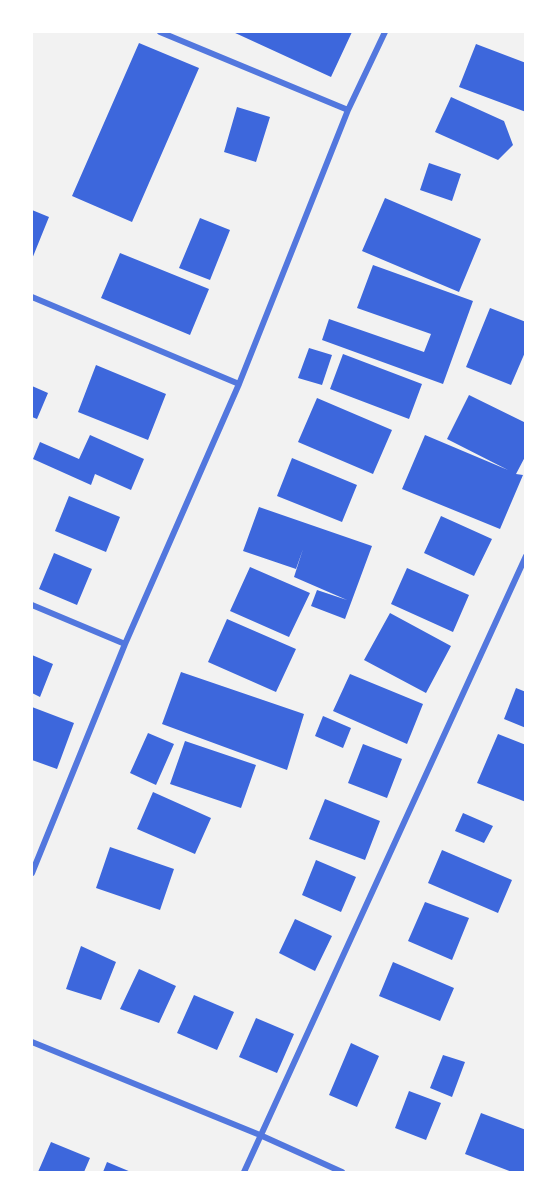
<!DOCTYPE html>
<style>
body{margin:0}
#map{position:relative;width:557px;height:1204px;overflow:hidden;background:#f2f2f2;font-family:"Source Sans 3",sans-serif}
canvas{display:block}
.frame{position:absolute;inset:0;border:33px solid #fff;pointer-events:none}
</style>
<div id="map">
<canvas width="557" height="1204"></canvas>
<div class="frame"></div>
</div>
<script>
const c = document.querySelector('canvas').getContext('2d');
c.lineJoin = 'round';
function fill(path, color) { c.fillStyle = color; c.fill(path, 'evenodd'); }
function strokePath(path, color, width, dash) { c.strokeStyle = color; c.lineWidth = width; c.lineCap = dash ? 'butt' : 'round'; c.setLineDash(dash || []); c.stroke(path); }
fill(new Path2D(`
 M233,32H352L331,77Z
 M139,43L199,68L132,222L72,196Z
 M476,44L526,63V112L459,87Z
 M451,97L504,121L513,145L498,160L435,132Z
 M237,107L270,117L256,162L224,152Z
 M429,163L461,174L452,201L420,190Z
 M385,198L481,239L459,292L362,251Z
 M32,210L49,217L32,259Z
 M200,218L230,230L210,280L179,268Z
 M120,253L209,289L190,335L101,298Z
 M373,265L473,301L443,384L322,340L329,319L424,352L431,334L357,308Z
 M490,308L526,322V350L511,385L466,367Z
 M309,348L332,355L322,385L298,378Z
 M343,354L422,384L409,419L330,389Z
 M96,365L166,394L148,440L78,412Z
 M32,386L48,393L37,419L32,417Z
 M469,395L526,423V455L516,474L523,475L500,529L402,489L425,435L508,470L447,439Z
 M317,398L392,430L373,474L298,442Z
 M90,435L144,459L131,490L95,474L91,485L33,459L40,442L79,459Z
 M292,458L357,485L342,522L277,496Z
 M69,496L120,517L106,552L55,531Z
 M259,507L372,546L345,619L311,606L317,590L347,600L294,577L303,549L296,569L243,551Z
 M441,516L492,539L474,576L424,553Z
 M54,553L92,569L77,605L39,589Z
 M250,567L310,593L289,637L230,611Z
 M407,568L469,595L453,632L391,604Z
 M390,613L451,646L426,693L364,660Z
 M227,619L296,649L276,692L208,662Z
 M32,655L53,664L40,697L32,693Z
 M181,672L304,714L287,770L162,724Z
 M350,674L423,704L407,744L333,711Z
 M516,688L526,692V728L504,719Z
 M32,707L74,723L57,769L32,760Z
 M323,716L351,728L343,748L315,736Z
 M148,733L174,744L156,785L130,773Z
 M498,734L526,745V802L477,783Z
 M185,741L256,765L241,808L170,784Z
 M363,744L402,759L387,798L348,783Z
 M153,792L211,818L195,854L137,829Z
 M325,799L380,821L365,860L309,839Z
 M463,813L493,826L484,843L455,831Z
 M110,847L174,869L160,910L96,888Z
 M442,850L512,880L498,913L428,883Z
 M316,860L356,877L341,912L302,895Z
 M425,902L469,918L452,960L408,941Z
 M295,919L332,936L315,971L279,953Z
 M81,946L116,962L101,1000L66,989Z
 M393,962L454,988L440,1021L379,996Z
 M139,969L176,986L159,1023L120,1009Z
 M194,995L234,1012L217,1050L177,1033Z
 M256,1018L294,1034L277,1073L239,1057Z
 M351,1043L379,1056L357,1107L329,1095Z
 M443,1055L465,1062L452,1097L430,1088Z
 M409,1091L441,1103L426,1140L395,1128Z
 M481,1113L526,1130V1172H512L465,1154Z
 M51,1142L90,1158L84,1172H38Z
 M107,1162L131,1172H103Z`), '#3d67dc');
strokePath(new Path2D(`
 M160,32L348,110
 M32,297L239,384
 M32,605L125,644
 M32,873L125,644L239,384L348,110L385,32
 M32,1042L260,1135L342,1172
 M244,1172L526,556`), '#5277de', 6);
</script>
